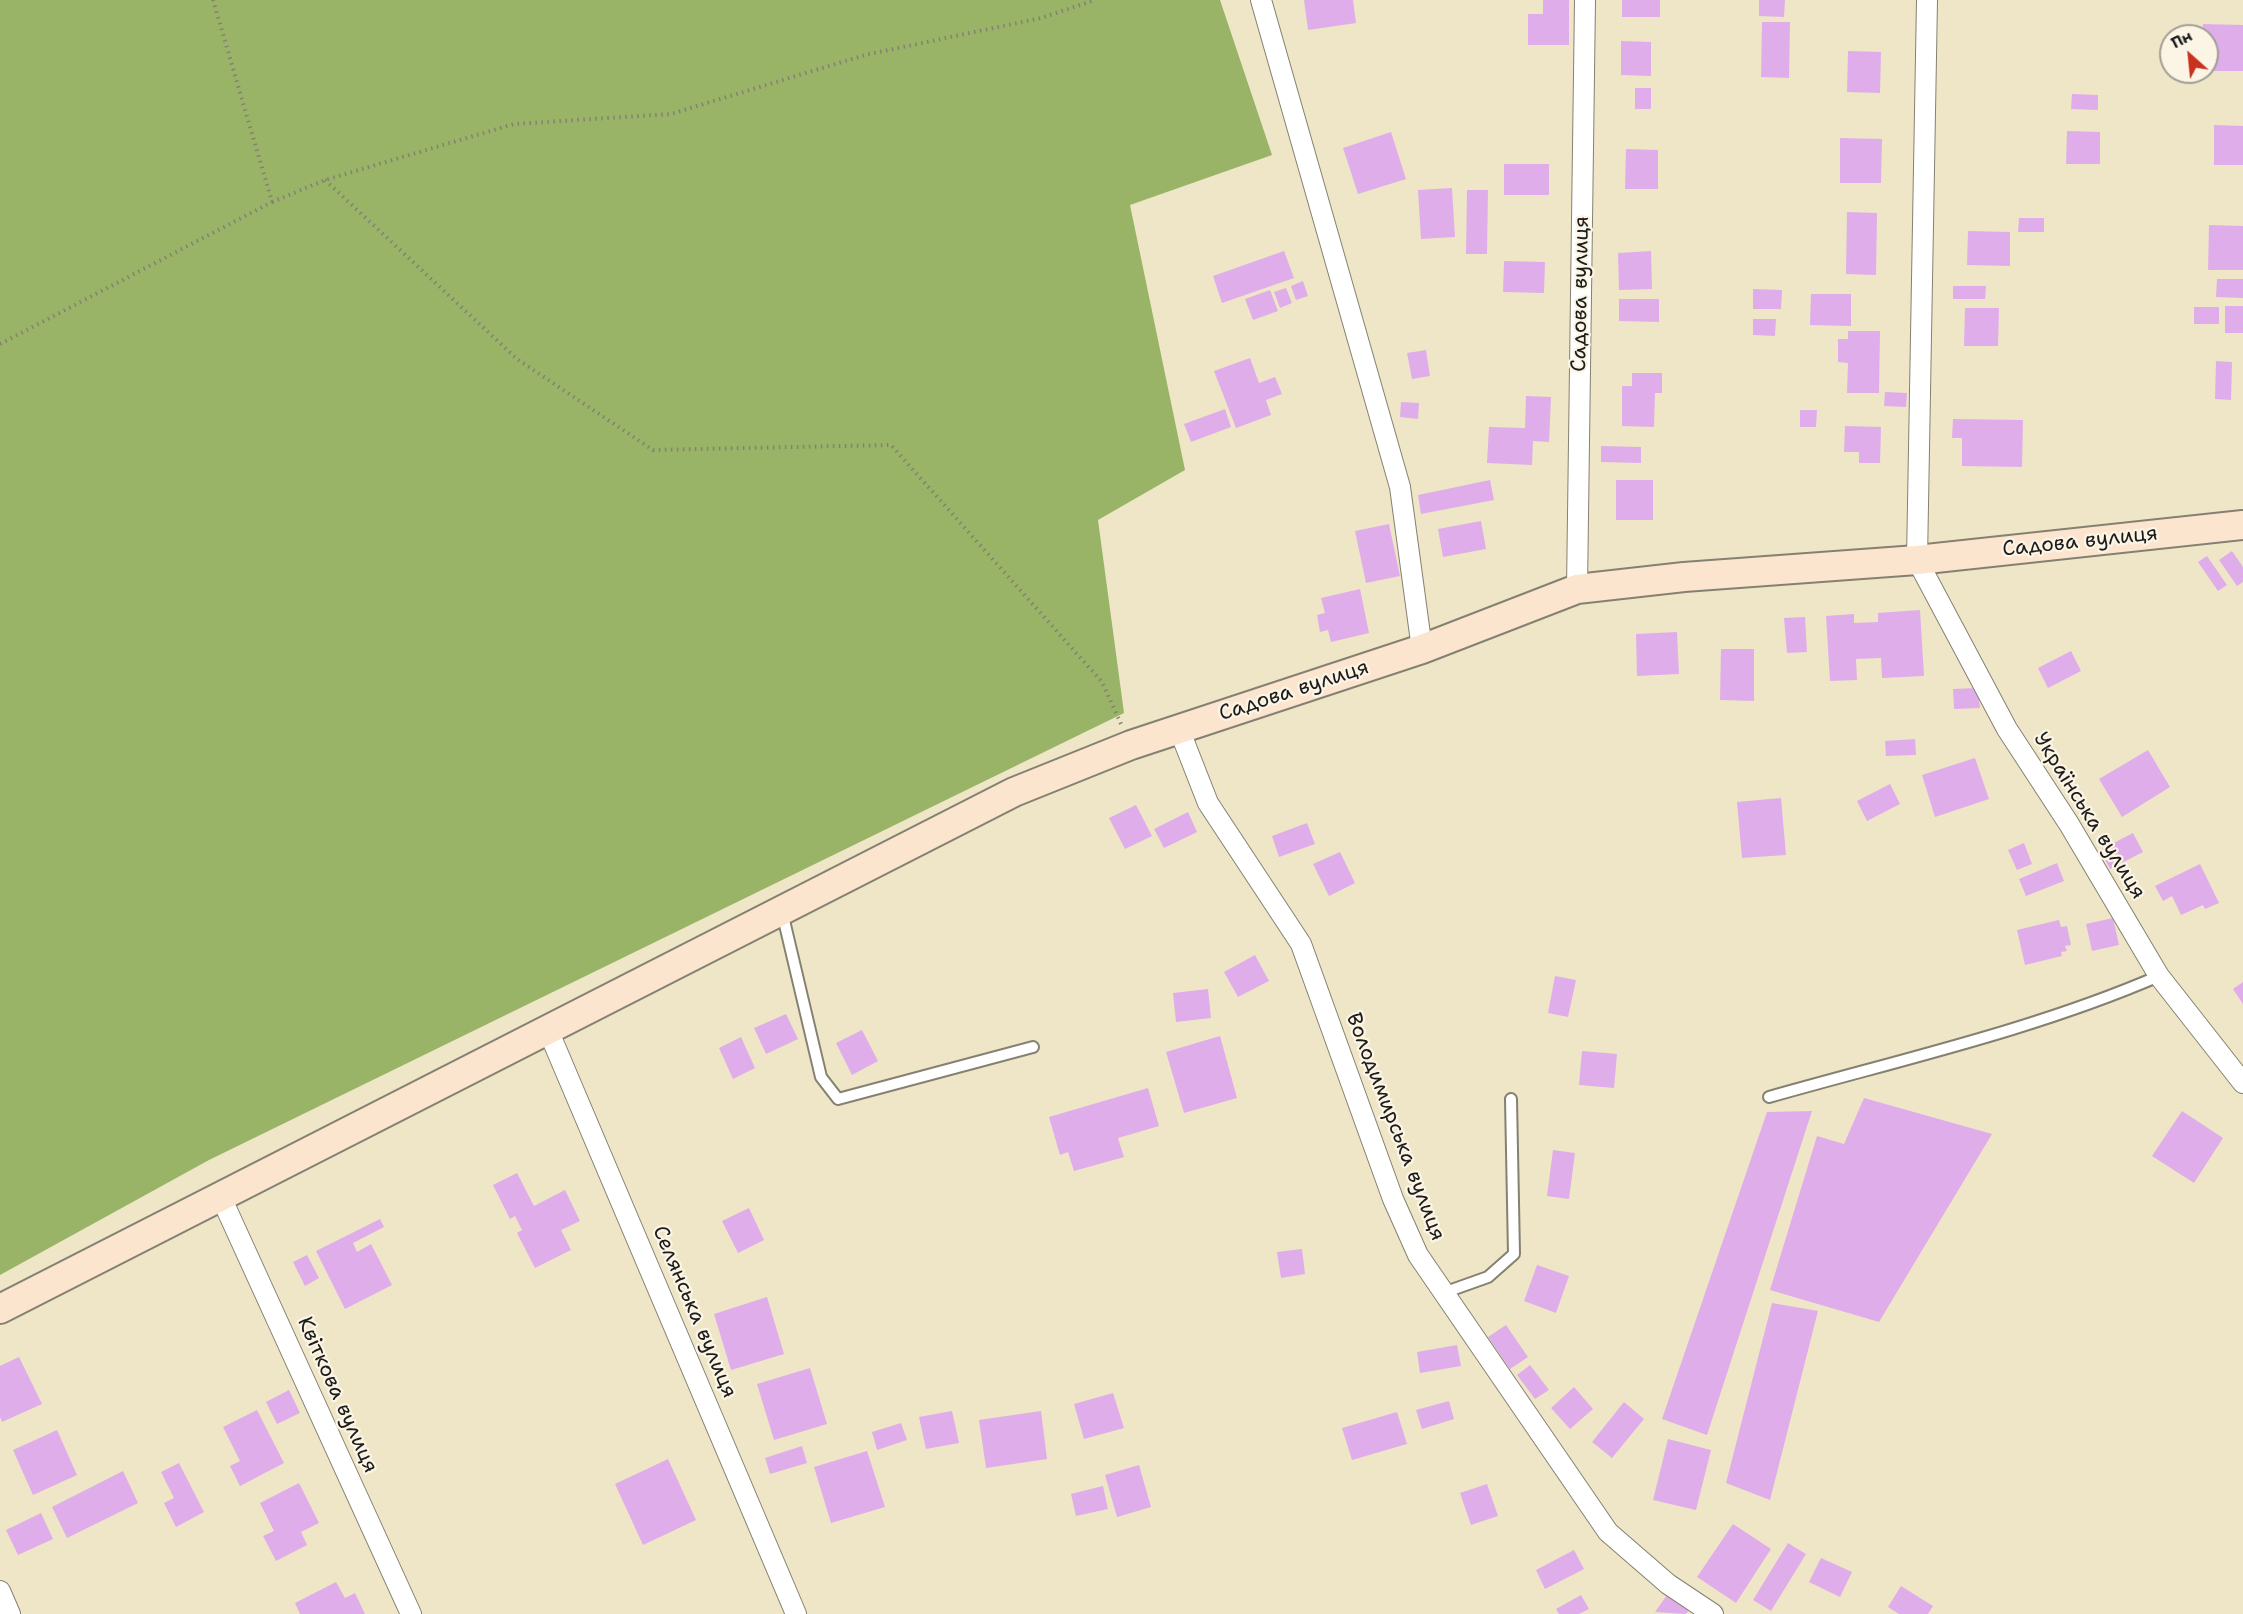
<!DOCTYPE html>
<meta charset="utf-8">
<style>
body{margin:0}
#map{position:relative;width:2243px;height:1614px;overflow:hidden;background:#eee6c7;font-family:"Shantell Sans",sans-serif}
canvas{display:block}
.north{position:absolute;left:2159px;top:24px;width:60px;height:60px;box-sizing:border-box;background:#fcf5e5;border:2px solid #a29e95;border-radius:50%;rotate:333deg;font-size:16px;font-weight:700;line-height:24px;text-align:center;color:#1c1c1c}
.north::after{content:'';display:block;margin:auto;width:21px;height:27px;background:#c8321e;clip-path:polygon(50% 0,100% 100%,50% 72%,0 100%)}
</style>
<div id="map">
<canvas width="2243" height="1614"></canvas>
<div class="north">Пн</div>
</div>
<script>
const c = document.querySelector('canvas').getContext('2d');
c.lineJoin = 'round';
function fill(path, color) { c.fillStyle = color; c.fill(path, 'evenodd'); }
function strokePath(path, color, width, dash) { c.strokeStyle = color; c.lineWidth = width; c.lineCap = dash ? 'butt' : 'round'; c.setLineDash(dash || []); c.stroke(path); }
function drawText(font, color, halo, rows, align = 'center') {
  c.font = font + ' "Shantell Sans",sans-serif'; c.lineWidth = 4.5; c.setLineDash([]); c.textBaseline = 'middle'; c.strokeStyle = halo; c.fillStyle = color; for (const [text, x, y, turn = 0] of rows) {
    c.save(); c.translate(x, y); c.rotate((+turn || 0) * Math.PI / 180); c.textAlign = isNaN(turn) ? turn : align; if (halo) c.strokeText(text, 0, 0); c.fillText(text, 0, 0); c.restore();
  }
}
fill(new Path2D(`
 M0,0H1220L1272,155L1130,205L1185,470L1098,520L1124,713L209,1160L0,1275Z`), '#99b466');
fill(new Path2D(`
 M1304,0H1353L1356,23L1308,30Z
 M1543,0H1569V45H1528V14H1543Z
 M1622,0H1660V17H1622Z
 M1759,0H1785L1784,17L1759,16Z
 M1762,22H1790L1789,78L1761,77Z
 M2203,24L2243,25V71H2207V36H2202Z
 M1621,41L1651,42V76L1621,75Z
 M1848,51L1881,52L1880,93L1847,92Z
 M1635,88H1651V109H1635Z
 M2072,94L2098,95V110L2071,109Z
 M2214,125L2243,126V165H2214Z
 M2067,131L2100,132V164H2066Z
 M1391,132L1406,179L1358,194L1343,148Z
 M1840,138L1882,139L1881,183H1840Z
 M1626,149L1658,150V189H1625Z
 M1504,164H1549V195H1504Z
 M1452,188L1455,237L1421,239L1418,190Z
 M1467,190H1488L1487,254H1466Z
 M1847,212L1877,213L1876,275L1846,274Z
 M2019,218H2044V232H2018Z
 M2209,225L2243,226V270H2208Z
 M1968,231L2010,232V266L1967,265Z
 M1284,251L1294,278L1222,303L1213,276Z
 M1651,251L1652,289L1619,290L1618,253Z
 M1504,261L1545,262L1544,293L1503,292Z
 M2217,279H2243V298L2216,297Z
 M1303,281L1308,296L1296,300L1291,286Z
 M1953,286H1986L1985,299H1953Z
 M1286,288L1292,303L1280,308L1274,292Z
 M1753,289L1782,290L1781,309H1753Z
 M1270,290L1278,311L1253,320L1245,299Z
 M1811,294H1851V326L1810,325Z
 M1619,299H1659V322L1619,321Z
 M2225,306H2243V333H2225Z
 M2194,307H2219V324H2194Z
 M1965,308H1999L1998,346H1964Z
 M1753,319H1776L1775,336L1753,335Z
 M1848,331H1880L1879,393H1847L1848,363L1838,362V339H1848Z
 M1426,350L1430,376L1412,379L1407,353Z
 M1250,358L1259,383L1275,377L1282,394L1266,400L1271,415L1236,428L1214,371Z
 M2216,361L2232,362L2231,400L2215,399Z
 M1632,373H1662V393H1655L1654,427L1622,426V386H1632Z
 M1885,392L1907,393L1906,407L1884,406Z
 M1526,396L1551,397L1549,442L1533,441L1532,465L1487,463L1489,427L1525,428Z
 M1401,402L1419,403L1418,419L1400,417Z
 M1225,409L1231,427L1191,442L1184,424Z
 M1800,410H1817L1816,427H1800Z
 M1953,419L2023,420L2022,467L1962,466V438H1952Z
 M1845,426L1881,427L1880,463H1859V452H1844Z
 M1601,446L1641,447V463L1601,462Z
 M1490,480L1494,500L1421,514L1418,495Z
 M1616,480H1653V520H1616Z
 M1481,521L1486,549L1443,557L1438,529Z
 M1389,524L1400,576L1366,583L1355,531Z
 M2232,551L2243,567V582L2237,586L2219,560Z
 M2207,556L2227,585L2218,591L2198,562Z
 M1360,589L1369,633L1331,642L1328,630L1320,632L1317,615L1325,613L1321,598Z
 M1920,610L1924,676L1882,678L1881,658L1856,659L1857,680L1830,681L1826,616L1854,614V623L1878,622V613Z
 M1805,617L1807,652L1787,653L1784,618Z
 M1677,632L1679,674L1637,676L1636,634Z
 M1721,649H1754V701L1720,700Z
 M2071,651L2081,671L2048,688L2038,668Z
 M1978,688L1980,708L1954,709L1953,689Z
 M1915,739L1916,755L1886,756L1885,741Z
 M2148,750L2170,787L2122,817L2099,779Z
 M1975,758L1989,799L1935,817L1922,775Z
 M1890,784L1900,804L1867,821L1857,801Z
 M1781,798L1786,855L1742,858L1737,802Z
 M1136,805L1152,836L1125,849L1109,818Z
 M1188,812L1197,832L1164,848L1154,829Z
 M1307,823L1315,844L1279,857L1272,836Z
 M2133,833L2143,852L2110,869L2100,850Z
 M2024,843L2032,864L2017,870L2008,850Z
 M1340,852L1355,883L1329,896L1313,864Z
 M2057,863L2064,881L2026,896L2019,879Z
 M2200,864L2219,903L2205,909L2203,905L2181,915L2172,896L2163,901L2155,886Z
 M2113,918L2119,945L2092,951L2086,924Z
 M2059,920L2061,927L2067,926L2071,945L2065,946L2067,951L2061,952L2062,956L2025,965L2017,930Z
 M1255,955L1269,981L1238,997L1224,972Z
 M1555,976L1576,980L1568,1017L1548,1013Z
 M2243,982V1004L2233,989Z
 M1208,989L1211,1018L1176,1022L1173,993Z
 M786,1014L798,1039L766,1054L754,1028Z
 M862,1030L878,1061L852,1075L836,1043Z
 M1220,1036L1237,1098L1184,1113L1166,1052Z
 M741,1037L755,1068L733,1079L719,1048Z
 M1582,1051L1617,1054L1614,1088L1579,1085Z
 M1148,1088L1159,1126L1118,1138L1124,1157L1074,1171L1068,1152L1060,1155L1049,1117Z
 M1864,1098L1992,1134L1879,1322L1770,1290L1817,1136L1844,1144Z
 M1812,1111L1707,1435L1662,1419L1767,1112Z
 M2182,1111L2223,1138L2194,1183L2152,1156Z
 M1553,1150L1575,1153L1569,1199L1547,1196Z
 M517,1173L534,1206L565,1190L580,1221L561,1230L571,1250L535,1268L517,1233L522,1230L515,1216L510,1219L493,1185Z
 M749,1208L764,1240L738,1253L722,1221Z
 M380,1219L384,1227L353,1243L357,1252L371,1244L392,1285L345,1309L316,1251Z
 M1302,1249L1305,1274L1281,1278L1277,1252Z
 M307,1255L319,1278L305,1286L293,1262Z
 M1537,1265L1569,1276L1556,1313L1524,1301Z
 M767,1297L784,1354L731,1370L714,1314Z
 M1772,1303L1818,1311L1770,1500L1726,1483Z
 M1506,1325L1528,1357L1510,1369L1488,1337Z
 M1457,1345L1461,1366L1420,1373L1417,1352Z
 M19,1357L42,1404L2,1422L0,1417V1366Z
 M1530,1365L1549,1390L1535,1399L1517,1375Z
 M810,1368L827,1424L774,1440L757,1384Z
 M1574,1387L1593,1409L1570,1429L1551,1408Z
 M289,1390L300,1413L277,1424L266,1402Z
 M1113,1393L1124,1428L1084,1439L1074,1404Z
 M1449,1401L1454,1419L1422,1429L1416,1410Z
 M1624,1402L1644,1419L1612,1458L1592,1442Z
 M257,1410L284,1463L240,1486L230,1466L240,1461L223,1427Z
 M952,1411L959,1443L926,1449L919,1417Z
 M1041,1411L1047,1459L986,1468L979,1420Z
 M1397,1412L1407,1444L1352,1460L1342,1428Z
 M901,1423L907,1440L877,1450L872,1432Z
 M57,1430L77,1475L33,1495L13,1450Z
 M1668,1439L1711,1450L1696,1510L1653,1500Z
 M802,1446L807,1463L770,1474L765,1458Z
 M867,1451L885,1507L831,1523L814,1467Z
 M668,1459L696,1520L643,1545L615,1484Z
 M179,1463L204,1512L176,1527L164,1503L174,1498L161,1472Z
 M1139,1465L1151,1507L1117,1517L1105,1475Z
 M123,1471L138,1503L67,1538L52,1507Z
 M299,1483L319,1523L301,1532L307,1545L276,1561L263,1536L274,1531L260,1503Z
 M1487,1484L1498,1516L1471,1525L1460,1493Z
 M1103,1486L1108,1509L1076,1516L1071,1494Z
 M41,1513L53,1539L18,1555L6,1530Z
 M1733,1524L1771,1549L1736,1603L1697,1577Z
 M1788,1543L1806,1554L1771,1611L1753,1600Z
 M1574,1550L1584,1569L1545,1589L1536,1570Z
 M1821,1558L1852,1572L1840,1597L1809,1582Z
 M336,1582L345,1598L355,1593L365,1614H300L295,1603Z
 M1901,1586L1933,1606L1928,1614H1899L1888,1607Z
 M1581,1595L1589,1609L1579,1614H1559L1556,1609Z
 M1667,1595L1689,1610L1686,1614L1655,1612Z`), '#e0adeb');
const lane = new Path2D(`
 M782,912L821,1077L838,1099L1033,1047
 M1769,1097C1899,1060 2034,1030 2159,976
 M1443,1293L1488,1277L1514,1254L1511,1099`);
const street = new Path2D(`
 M1261,0L1400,487L1422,649
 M1927,0L1917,560L2007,729L2069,824L2159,976L2243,1083
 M1577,589L1585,0
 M1179,729L1208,803L1301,944L1393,1199L1418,1255L1608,1532L1668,1584L1713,1614
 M548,1030L796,1614
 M220,1195L411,1614
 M0,1591L10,1614`);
const secondary = new Path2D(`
 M0,1309L1014,792L1131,745L1422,649L1577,589L1684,577L1917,560L2243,525`);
strokePath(lane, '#858172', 14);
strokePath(street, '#858172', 22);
strokePath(secondary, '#858172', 32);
strokePath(new Path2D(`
 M325,180L517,359L653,450L891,445L1102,682L1121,724
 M272,202L325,180L514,124L671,114L865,55L1041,18L1095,0
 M0,344L272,202L213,0`), '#858172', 4, [1.5, 4.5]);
strokePath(lane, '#fff', 10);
strokePath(street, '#fff', 20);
strokePath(secondary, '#fce5cf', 28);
drawText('21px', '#1c1c1c', '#fcf5e5', [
 ["Садова вулиця",1581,294,-89],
 ["Садова вулиця",2080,542,-6],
 ["Садова вулиця",1294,691,-18],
 ["Українська вулиця",2089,816,58],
 ["Володимирська вулиця",1395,1127,69],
 ["Селянська вулиця",694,1312,67],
 ["Квіткова вулиця",337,1395,66]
]);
</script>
